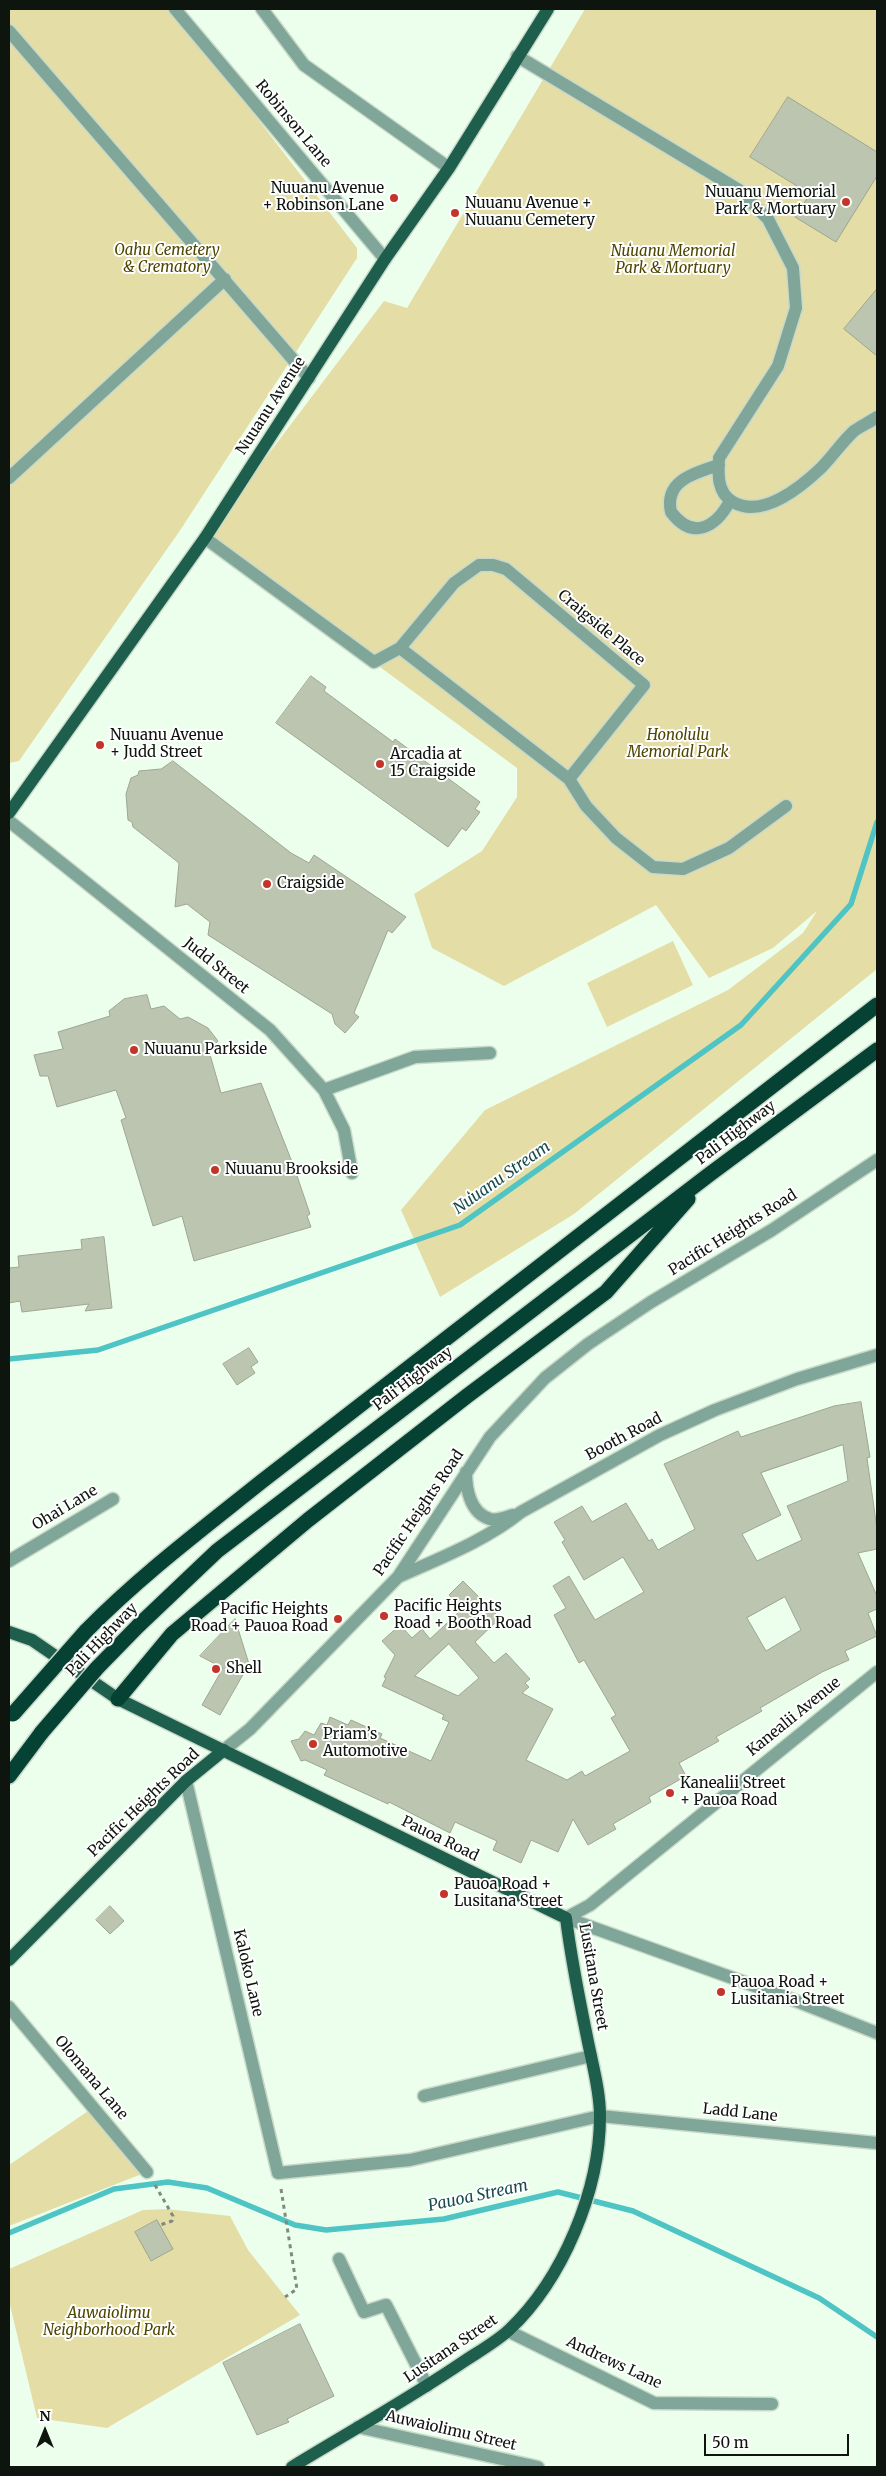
<!DOCTYPE html>
<meta charset="utf-8">
<style>
body{margin:0}
#map{position:relative;width:886px;height:2476px;overflow:hidden;background:#ecffed;font-family:Merriweather,serif}
canvas{display:block}
.frame{position:absolute;inset:0;border:10px solid #0e140e;pointer-events:none}
.north{position:absolute;left:20px;top:2406px;width:50px;height:50px;-webkit-text-stroke:4px #fff;paint-order:stroke;rotate:0deg;font-size:14px;font-weight:700;line-height:20px;text-align:center;color:#0e140e}
.north::after{content:'';display:block;margin:auto;width:18px;height:22px;background:#0e140e;clip-path:polygon(50% 0,100% 100%,50% 72%,0 100%)}
.scale{position:absolute;left:704px;top:2434px;width:145px;height:22px;box-sizing:border-box;border:2px solid #0e140e;border-top:0;padding-left:6px;font-size:15px;line-height:18px;white-space:nowrap;color:#0e140e;-webkit-text-stroke:4px #fff;paint-order:stroke}
</style>
<div id="map">
<canvas width="886" height="2476"></canvas>
<div class="frame"></div>
<div class="north">N</div>
<div class="scale">50 m</div>
</div>
<script>
const c = document.querySelector('canvas').getContext('2d');
c.lineJoin = 'round';
function fill(path, color) { c.fillStyle = color; c.fill(path, 'evenodd'); }
function strokePath(path, color, width, dash) { c.strokeStyle = color; c.lineWidth = width; c.lineCap = dash ? 'butt' : 'round'; c.setLineDash(dash || []); c.stroke(path); }
function drawText(font, color, halo, rows, align = 'center') {
  c.font = font + ' Merriweather,serif'; c.lineWidth = 4; c.setLineDash([]); c.textBaseline = 'middle'; c.strokeStyle = halo; c.fillStyle = color; for (const [text, x, y, turn = 0] of rows) {
    c.save(); c.translate(x, y); c.rotate((+turn || 0) * Math.PI / 180); c.textAlign = isNaN(turn) ? turn : align; if (halo) c.strokeText(text, 0, 0); c.fillText(text, 0, 0); c.restore();
  }
}
fill(new Path2D(`
 M9,9H173L357,248V258L181,529L19,761L9,763Z
 M585,9H877V969L574,1214L440,1297L401,1210L485,1110L728,990L803,933L817,911L773,948L709,978L656,905L504,986L432,948L414,894L482,851L517,797V768L205,538L384,301L407,308Z
 M673,941L693,985L607,1027L587,983Z
 M94,2107L147,2172L9,2226V2165Z
 M167,2209L230,2216L248,2250L300,2315L107,2428L37,2418L9,2301V2269L143,2210Z`), '#e5dda6');
strokePath(new Path2D(`
 M9,1359L98,1350L460,1225L741,1025L851,904L877,822
 M9,2233L114,2189L168,2182L207,2188L295,2225L326,2230L444,2219L558,2192L633,2211L819,2298L877,2337`), '#4fc4c4', 5.5);
const building = new Path2D(`
 M788,97L877,152V176L836,242L795,217L810,194L750,157Z
 M877,289V356L844,329Z
 M311,676L326,687L324,691L393,742L395,739L480,802L475,809L480,812L466,831L462,828L448,847L276,723Z
 M173,761L291,853L309,863L314,855L406,917L392,933L388,930L354,1013L359,1017L345,1033L335,1024L332,1014L208,935L210,922L187,904L175,907L179,863L133,827L132,822L128,820L126,794L131,778L138,775L139,771L161,769Z
 M147,995L151,1009L164,1006L180,1019L188,1017L208,1028L218,1041L209,1051L221,1093L261,1083L294,1167L310,1214L307,1216L311,1227L194,1261L182,1216L153,1226L121,1120L126,1118L116,1090L57,1107L48,1076H40L34,1055L63,1049L58,1032L110,1016L109,1011L124,999Z
 M104,1237L112,1308L85,1311L89,1304L22,1312L20,1301L9,1303V1268L19,1267L18,1256L82,1249L81,1240Z
 M249,1348L258,1362L251,1367L255,1373L237,1385L223,1364Z
 M861,1402L870,1457L867,1458L877,1529V1549L858,1553L877,1596V1609L868,1613L877,1636L845,1651L849,1660L822,1672L760,1708L762,1711L716,1737L719,1741L679,1763L686,1776L649,1797L651,1802L613,1824L616,1829L588,1845L573,1819L558,1852L531,1840L521,1863L493,1850L497,1841L455,1822L450,1833L389,1802L388,1804L324,1775L327,1770L305,1760L301,1761L291,1741L299,1739L305,1731L314,1735L321,1723L327,1725L330,1717L348,1725L351,1720L382,1734L380,1738L431,1761L449,1722L442,1719L444,1715L382,1686L386,1678L384,1677L395,1655L382,1641L400,1625L412,1638L422,1629L430,1639L462,1609L449,1595L463,1581L500,1618L475,1642L494,1663L506,1653L530,1679L525,1683L529,1687L522,1693L553,1709L526,1760L567,1780L582,1771L585,1776L630,1751L611,1718L616,1715L584,1660L579,1663L554,1615L566,1608L553,1586L569,1576L595,1620L644,1592L623,1557L584,1580L562,1542L565,1540L554,1522L582,1506L592,1522L626,1503L649,1541L652,1539L658,1550L695,1529L664,1464L738,1431L741,1437L834,1406ZM843,1445L848,1481L787,1506L802,1540L757,1561L742,1534L781,1515L761,1473ZM785,1597L801,1630L766,1651L747,1618ZM449,1644L479,1678L458,1696L415,1676Z
 M235,1619L249,1664L220,1715L202,1705L223,1668L200,1656Z
 M110,1906L124,1921L110,1934L96,1920Z
 M157,2220L173,2249L151,2261L135,2232Z
 M300,2324L334,2396L287,2419L289,2422L257,2435L223,2363Z`);
fill(building, '#bcc5af');
strokePath(building, '#9ea691', 1);
const minor = new Path2D(`
 M175,9L385,259
 M262,9L304,65L449,168
 M9,31L309,378
 M517,56L739,190L768,219L793,268L796,308L778,366L719,458C718,474 717,493 733,502C762,519 801,487 821,468C832,457 842,442 854,431C861,426 870,422 877,417
 M719,465C694,473 664,481 671,512C693,541 716,527 730,501
 M9,478L225,279
 M205,538L374,662L400,648
 M479,565H493L506,569L644,685L569,779L400,648L454,583Z
 M569,779L586,806L616,838L653,867L683,869L729,848L786,806
 M9,821L270,1030L324,1090L344,1130L352,1173
 M324,1090L415,1057L490,1053
 M466,1472C466,1489 470,1513 490,1519C497,1521 506,1517 513,1515
 M9,1561L113,1499
 M398,1577C440,1558 485,1541 521,1512L660,1435L715,1410L797,1379L877,1355
 M224,1750L250,1729L398,1577L490,1437L545,1378L588,1344L651,1302L772,1230L877,1160
 M186,1781L278,2173L410,2160L600,2116L877,2143
 M566,1918L590,1905L877,1672
 M566,1918L791,1999L877,2033
 M9,2007L147,2172
 M424,2096L591,2056
 M339,2259L364,2312L386,2305L427,2386
 M508,2331L654,2403L772,2404
 M358,2427L538,2467`);
const major = new Path2D(`
 M9,813L205,538L385,259L449,168L548,9
 M9,1632L32,1640L118,1699L566,1918C571,1958 579,1998 587,2037C592,2063 600,2090 600,2116C600,2190 563,2279 509,2330C496,2342 478,2352 463,2362C407,2400 349,2432 292,2467
 M9,1960L186,1781L224,1750`);
const highway = new Path2D(`
 M138,1626L217,1551L710,1174L877,1050
 M86,1631C140,1576 201,1530 261,1482L877,1005
 M118,1699L172,1634L308,1520L467,1396L606,1292L688,1199
 M9,1776L42,1732`);
strokePath(minor, '#c8d9c9', 15);
strokePath(major, '#c8d9c9', 15);
strokePath(highway, '#c8d9c9', 18);
strokePath(new Path2D(`
 M155,2185L173,2216L172,2221L160,2225
 M281,2189L297,2289L285,2297`), '#7f8b7f', 3, [4, 4]);
strokePath(minor, '#7fa698', 12);
strokePath(major, '#1e5e4c', 12);
strokePath(highway, '#064233', 15);
const highwayBridge = new Path2D(`
 M13,1714L86,1631
 M42,1732L97,1668L138,1626`);
strokePath(highwayBridge, '#c8d9c9', 18, []);
strokePath(highwayBridge, '#064233', 15);
for (const [x, y, r, color] of [
 [394,198,5,"#c23528"],
 [846,202,5,"#c23528"],
 [455,213,5,"#c23528"],
 [100,745,5,"#c23528"],
 [380,764,5,"#c23528"],
 [267,884,5,"#c23528"],
 [134,1050,5,"#c23528"],
 [215,1170,5,"#c23528"],
 [384,1616,5,"#c23528"],
 [338,1619,5,"#c23528"],
 [216,1669,5,"#c23528"],
 [313,1744,5,"#c23528"],
 [670,1793,5,"#c23528"],
 [444,1894,5,"#c23528"],
 [721,1992,5,"#c23528"]
]) { const dot = new Path2D(); dot.arc(x, y, r, 0, 2 * Math.PI); c.fillStyle = color; c.fill(dot); strokePath(dot, '#fff', 2); }
drawText('15px', '#0e140e', '#fff', [
 ["Robinson Lane",293,124,50],
 ["Nuuanu Avenue",271,406,-57],
 ["Craigside Place",601,628,40],
 ["Judd Street",216,966,39],
 ["Pali Highway",736,1133,-37],
 ["Pacific Heights Road",733,1233,-32],
 ["Pali Highway",413,1379,-37],
 ["Booth Road",624,1437,-28],
 ["Ohai Lane",65,1508,-31],
 ["Pacific Heights Road",419,1513,-56],
 ["Pali Highway",102,1640,-46],
 ["Kanealii Avenue",794,1717,-39],
 ["Pacific Heights Road",144,1803,-44],
 ["Pauoa Road",440,1839,26],
 ["Kaloko Lane",248,1973,77],
 ["Lusitana Street",593,1977,80],
 ["Olomana Lane",91,2078,50],
 ["Ladd Lane",740,2113,6],
 ["Lusitana Street",451,2349,-34],
 ["Andrews Lane",614,2363,25],
 ["Auwaiolimu Street",451,2431,13]
]);
drawText('15px', '#0e140e', '#fff', [
 ["Nuuanu Avenue",384,189,"right"],
 ["+ Robinson Lane",384,206,"right"],
 ["Nuuanu Memorial",836,193,"right"],
 ["Park & Mortuary",836,210,"right"],
 ["Nuuanu Avenue +",465,204],
 ["Nuuanu Cemetery",465,221],
 ["Nuuanu Avenue",110,736],
 ["+ Judd Street",110,753],
 ["Arcadia at",390,755],
 ["15 Craigside",390,772],
 ["Craigside",277,884],
 ["Nuuanu Parkside",144,1050],
 ["Nuuanu Brookside",225,1170],
 ["Pacific Heights",394,1607],
 ["Road + Booth Road",394,1624],
 ["Pacific Heights",328,1610,"right"],
 ["Road + Pauoa Road",328,1627,"right"],
 ["Shell",226,1669],
 ["Priam’s",323,1735],
 ["Automotive",323,1752],
 ["Kanealii Street",680,1784],
 ["+ Pauoa Road",680,1801],
 ["Pauoa Road +",454,1885],
 ["Lusitana Street",454,1902],
 ["Pauoa Road +",731,1983],
 ["Lusitania Street",731,2000]
], 'left');
drawText('italic 15px', '#4e4500', '#fff', [
 ["Oahu Cemetery",167,251],
 ["& Crematory",167,268],
 ["Nuʻuanu Memorial",673,252],
 ["Park & Mortuary",673,269],
 ["Honolulu",678,736],
 ["Memorial Park",678,753],
 ["Auwaiolimu",109,2314],
 ["Neighborhood Park",109,2331]
]);
drawText('italic 16px', '#174b4b', '#fff', [
 ["Nuʻuanu Stream",502,1178,-35],
 ["Pauoa Stream",478,2196,-12]
]);
</script>
